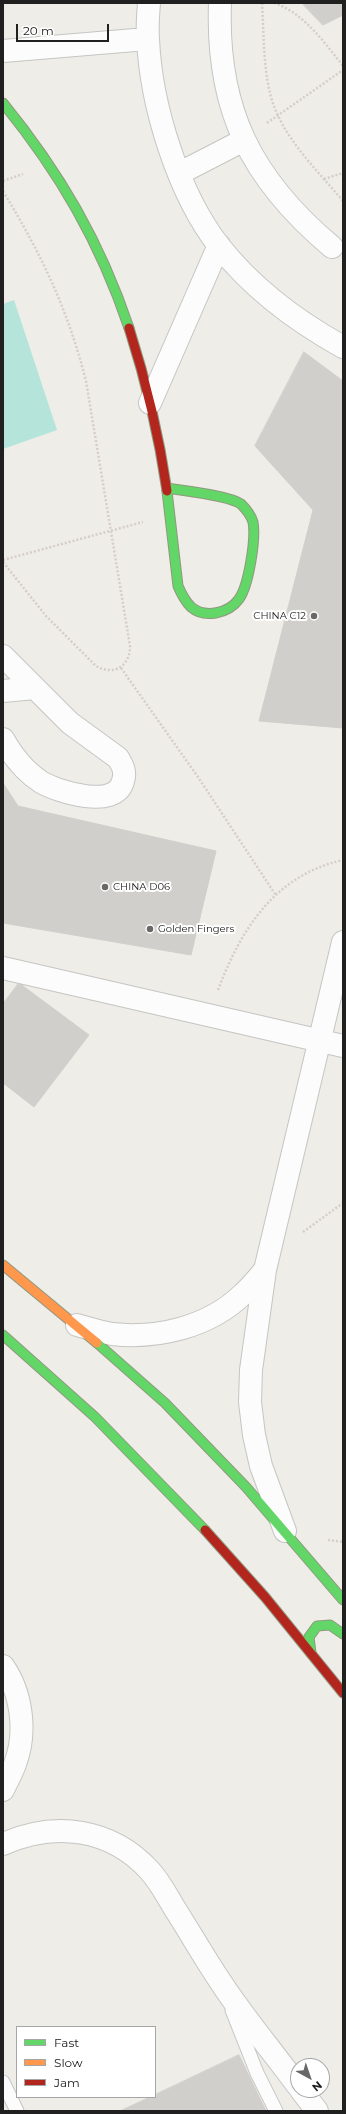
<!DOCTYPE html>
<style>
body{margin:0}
#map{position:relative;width:346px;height:2114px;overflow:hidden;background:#eeede8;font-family:Montserrat,sans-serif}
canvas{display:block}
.frame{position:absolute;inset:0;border:4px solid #202020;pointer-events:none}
.legend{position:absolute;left:16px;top:2026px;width:140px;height:72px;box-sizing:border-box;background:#fff;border:1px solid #a6a6a6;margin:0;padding:5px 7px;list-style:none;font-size:12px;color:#202020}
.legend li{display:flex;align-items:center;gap:8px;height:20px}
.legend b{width:20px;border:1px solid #a6a6a6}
.north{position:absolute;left:290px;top:2058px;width:40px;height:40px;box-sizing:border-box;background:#fff;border:1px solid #a6a6a6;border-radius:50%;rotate:140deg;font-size:11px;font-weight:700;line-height:16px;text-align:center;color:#202020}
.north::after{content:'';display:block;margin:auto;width:14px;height:18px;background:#686866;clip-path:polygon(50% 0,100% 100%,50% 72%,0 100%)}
.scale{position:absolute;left:16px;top:24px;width:93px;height:18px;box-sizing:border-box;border:2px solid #202020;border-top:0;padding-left:5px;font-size:12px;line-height:14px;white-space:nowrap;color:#202020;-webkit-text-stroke:3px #fff;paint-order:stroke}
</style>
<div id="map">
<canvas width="346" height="2114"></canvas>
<div class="frame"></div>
<ul class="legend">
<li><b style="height:5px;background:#63d668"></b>Fast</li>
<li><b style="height:5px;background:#ff974d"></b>Slow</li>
<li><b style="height:5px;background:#b3261e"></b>Jam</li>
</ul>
<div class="north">N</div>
<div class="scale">20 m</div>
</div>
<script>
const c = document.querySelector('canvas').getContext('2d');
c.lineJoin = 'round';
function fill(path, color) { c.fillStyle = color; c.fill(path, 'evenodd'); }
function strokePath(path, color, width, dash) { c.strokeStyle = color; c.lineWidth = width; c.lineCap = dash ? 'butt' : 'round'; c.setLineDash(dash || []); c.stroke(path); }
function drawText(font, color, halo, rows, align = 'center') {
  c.font = font + ' Montserrat,sans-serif'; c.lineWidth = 4; c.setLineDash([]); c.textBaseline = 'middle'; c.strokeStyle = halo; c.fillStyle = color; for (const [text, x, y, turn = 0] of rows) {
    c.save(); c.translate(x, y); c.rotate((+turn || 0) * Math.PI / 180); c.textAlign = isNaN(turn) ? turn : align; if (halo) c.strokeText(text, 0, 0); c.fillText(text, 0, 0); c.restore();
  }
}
fill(new Path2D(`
 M14,300L57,430L3,449V304Z`), '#b5e4da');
const building = new Path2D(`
 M302,3H343V15L323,25Z
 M304,352L343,381V728L259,721L313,510L255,446Z
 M3,783L18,806L216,851L191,955L3,923Z
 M19,983L89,1035L34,1107L3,1083V1004Z
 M239,2055L266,2111H120L150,2097H155V2095Z`);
fill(building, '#d1cfcb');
strokePath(building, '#d1cfca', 1);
const lane = new Path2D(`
 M232,2010L257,2073L276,2111
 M3,2082L17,2111`);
const street = new Path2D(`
 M149,3C148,15 147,27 148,39C151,106 178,193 219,246C253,289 296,321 343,347
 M220,3C216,109 251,179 332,247
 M3,51L147,39
 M180,173L244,140
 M150,403L219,245
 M3,656L70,723L118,758C123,766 126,772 123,781C116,810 58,792 41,782C24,771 12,755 3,739
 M3,691L35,688
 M3,968L343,1046
 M77,1325C88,1328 101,1332 112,1334C158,1339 209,1327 243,1294C251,1287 258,1278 265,1270
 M285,1531L261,1466L254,1435L250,1402L251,1370L265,1270L343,942
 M3,1666C22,1693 27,1733 15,1764C12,1773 7,1781 3,1790
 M3,1844C55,1821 111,1828 150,1871C160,1882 167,1896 175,1909C191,1934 205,1959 222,1984C245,2019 273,2052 298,2086
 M301,2090L317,2111`);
const fast = new Path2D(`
 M3,103C60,173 100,242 129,328
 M167,491L178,586C181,593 185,601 191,607C205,619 229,613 239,599C249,585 256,538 253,522C251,515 246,509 241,504C228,495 184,491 167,488
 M3,1335L95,1417L205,1530
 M97,1343L165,1403L246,1487L343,1600
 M311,1653L309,1637L317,1626L330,1625L343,1634`);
const slow = new Path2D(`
 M3,1265L97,1343`);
const jam = new Path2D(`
 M129,328C146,381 159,436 167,491
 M205,1530L265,1597L343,1693`);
strokePath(lane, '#c5c5c3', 15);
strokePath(street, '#c5c5c3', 24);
strokePath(fast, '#919880', 11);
strokePath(slow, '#919880', 11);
strokePath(jam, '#919880', 11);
strokePath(new Path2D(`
 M262,3C264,34 263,67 271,97C282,137 317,170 343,201
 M274,3C304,13 324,42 343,66
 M267,123L343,70
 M324,179L343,173
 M3,181L23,174
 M3,191C42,256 67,307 86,381L130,646C130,667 113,676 96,666L46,616L3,562
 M3,560L143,522
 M121,668L198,777L275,894
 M218,990C241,929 275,875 343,860
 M303,1232L343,1203
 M328,1540L343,1542`), '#d7cdc8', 2.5, [2, 2]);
strokePath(lane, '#fcfcfc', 13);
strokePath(street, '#fcfcfc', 22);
strokePath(fast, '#63d668', 9);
strokePath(slow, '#ff974d', 9);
strokePath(jam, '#b3261e', 9);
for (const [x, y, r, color] of [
 [314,616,4,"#686866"],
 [105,887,4,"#686866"],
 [150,929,4,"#686866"]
]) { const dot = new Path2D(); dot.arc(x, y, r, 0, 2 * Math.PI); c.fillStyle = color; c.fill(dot); strokePath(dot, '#fff', 1.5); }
drawText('10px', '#202020', '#fff', [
 ["CHINA C12",306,616,"right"],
 ["CHINA D06",113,887],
 ["Golden Fingers",158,929]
], 'left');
</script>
